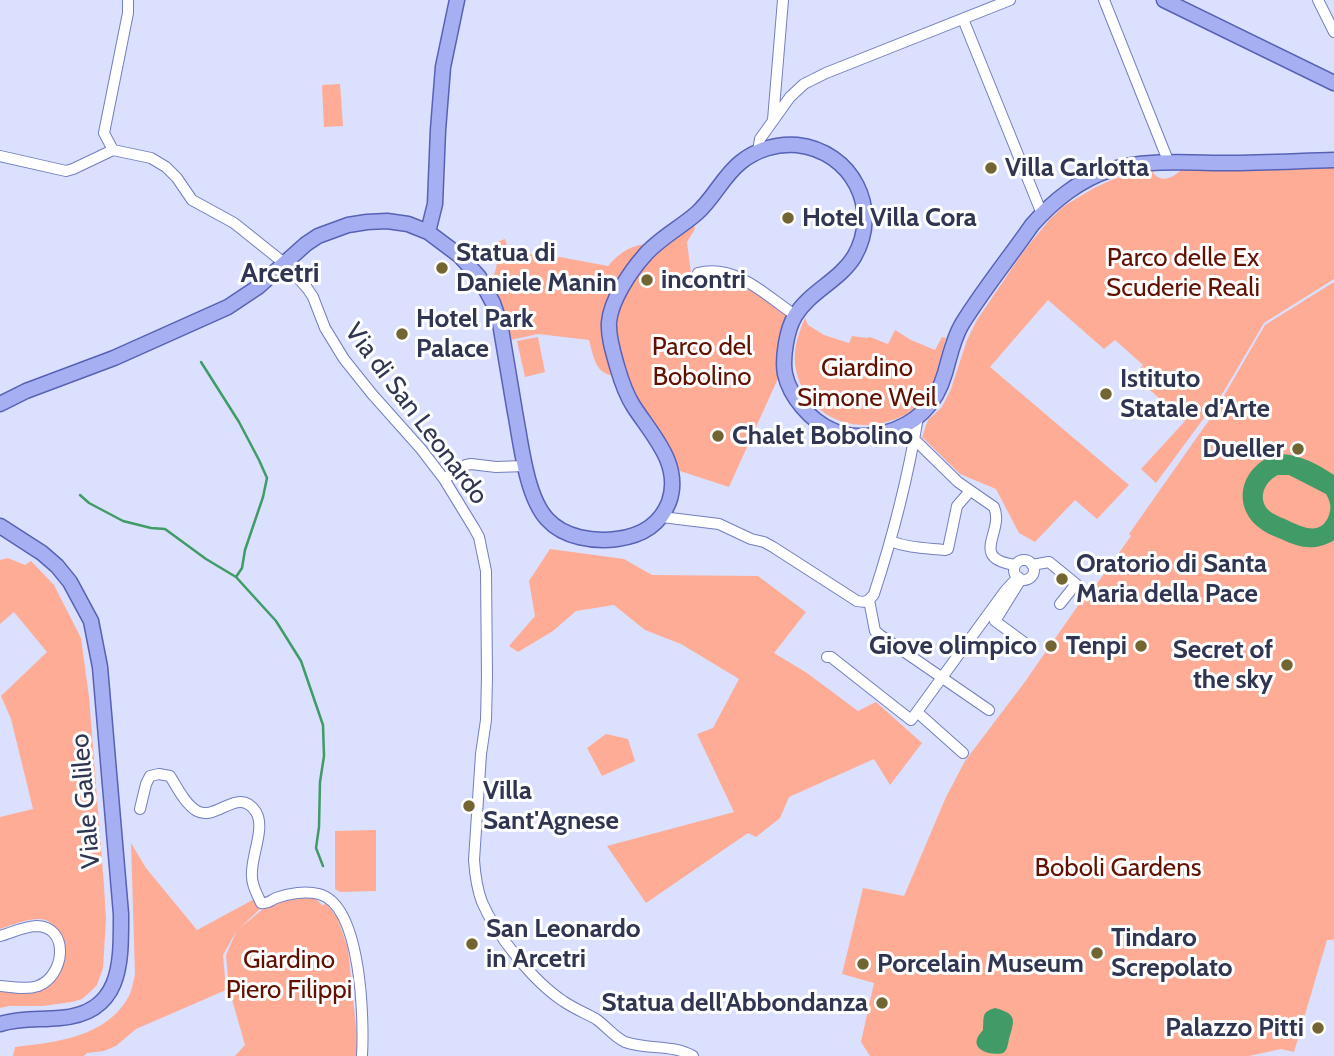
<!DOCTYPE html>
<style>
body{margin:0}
canvas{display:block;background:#dae0fd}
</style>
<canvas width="1334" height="1056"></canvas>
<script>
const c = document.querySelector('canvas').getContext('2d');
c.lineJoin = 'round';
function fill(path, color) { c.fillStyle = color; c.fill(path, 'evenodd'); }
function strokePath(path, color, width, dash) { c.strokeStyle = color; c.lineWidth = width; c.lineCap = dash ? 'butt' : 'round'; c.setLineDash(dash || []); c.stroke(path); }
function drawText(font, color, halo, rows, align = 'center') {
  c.font = font + ' Cabin,sans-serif'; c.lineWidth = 6; c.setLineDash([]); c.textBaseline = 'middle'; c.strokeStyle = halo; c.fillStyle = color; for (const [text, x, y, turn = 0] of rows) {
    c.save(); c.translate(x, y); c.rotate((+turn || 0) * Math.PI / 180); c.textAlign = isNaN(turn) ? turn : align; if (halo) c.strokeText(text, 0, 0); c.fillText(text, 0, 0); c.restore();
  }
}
fill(new Path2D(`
 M340,84L343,126L324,127L322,85Z
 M1334,165V279L1264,323L1224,391L1156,483L1141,469L1185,421L1134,376L1143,365L1115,340L1104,349L1048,300L990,367L1129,485L1097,519L1075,500L1035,542L1019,533L996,489L960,474L922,437L928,420L942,407L951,389L967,340L977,320L1023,252L1050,219L1064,206L1094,188L1116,178L1151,170C1160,184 1172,179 1182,169Z
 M693,221L695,229L687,242L691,273L699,270L723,268L794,310L780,374L729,487L680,471L667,447L630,393L612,324L617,307L648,257Z
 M505,239L512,260C524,256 536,251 548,255C560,259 548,258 560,257L608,266C621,251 632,244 652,244L613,297L617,376C595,375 594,358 589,340L538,334L506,341L487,286C498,273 499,259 494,243Z
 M1334,282V938L1333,940H1327L1294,1052L1281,1049L1249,1056H870L861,1042L874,983L842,974L863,888L904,896L946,797L965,761L1024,683L1093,584L1096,585L1131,536L1129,534L1214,413L1265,325Z
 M805,318L808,325L824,335L849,343L852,336L867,338L870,337L888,344L895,330L911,340L935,350L942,337L946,338C940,355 936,385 924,399C916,409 905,416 893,420C852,435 806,416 796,370C792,352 798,334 805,318Z
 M538,337L545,372L525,377L517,341Z
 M550,549L624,559L652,575L758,576L806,612L774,653L807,673L858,711L876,702L922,743L890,785L874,759L789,797L780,818L756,837L748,833L646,903L607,846L734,812L697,734L713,728L739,679L681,644L645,630L614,605L576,611L553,631L518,652L509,646L535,616L529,581Z
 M8,558L25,565L31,561L54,585L81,638L89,697L104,886L106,919L103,968L97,985L90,992L82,999L72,1002L43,1006H9L0,1008V990L52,982C56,976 61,970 63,962C68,946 58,919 39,919C26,919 12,925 0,929V817L33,809L11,719L1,696L47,652L14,612L0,624V560Z
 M606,734L628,739L635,761L602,776L587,748Z
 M376,830V891L340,892L335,889V831Z
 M131,843L146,868L197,930L260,896L264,905L239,929L264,908L298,895L313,896L322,905L327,904L338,919L348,949L359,1056H235L245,1045L229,989L226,955L237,930L223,955L226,990L136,1029L116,1046L104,1051L87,1053L84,1056H13L15,1047C57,1042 107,1037 129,996C132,990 133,982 135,975Z`), '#ffac96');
fill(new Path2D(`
 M1277,454C1297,453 1318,464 1334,475V540L1333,541C1314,551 1300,548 1281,539C1273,536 1264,532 1257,526C1230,501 1244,464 1277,454ZM1278,475H1289L1326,494C1330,501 1332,507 1329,515C1321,537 1302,527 1287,520C1283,518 1277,516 1272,513C1256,502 1263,482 1278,475Z
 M995,1008C1017,1014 1015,1019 1009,1039C1008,1044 1007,1051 1003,1053C993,1056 973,1051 977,1039C978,1035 981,1033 983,1030C984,1017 981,1012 995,1008Z`), '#419b67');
strokePath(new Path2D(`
 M201,362L239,422L259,460L267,478L263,497L245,550L242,568L236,577
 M80,495L89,503L123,521L151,528L165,529L206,559L236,577L276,621L301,661L323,725L324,756L320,782L319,827L316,848L323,866`), '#419b67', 2.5);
const street = new Path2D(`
 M128,0V13L104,133L113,150L151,158L166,167L177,178L192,200L234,223L284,263L307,288L313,297L325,328L344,359L372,394L421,449L444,479L474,528L479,537L486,571L487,677L486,720L481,754L474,860C475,874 477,889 482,902C496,935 533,981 563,1001C573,1008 585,1013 596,1019C606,1026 614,1037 625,1042C648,1050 672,1044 693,1056
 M1104,0L1169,163
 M1318,0L1334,32
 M963,19L1042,214
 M773,120L783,0
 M758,151L760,139L790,97L804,84L826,73L1010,0
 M0,156L66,171L73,169L113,150
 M698,273C736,263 766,296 795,315
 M914,439L958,482L994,507C1005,532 968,558 1015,565
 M444,479L466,465L471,464L496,467L525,466
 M662,517L719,524L751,539L764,542L773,547L857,601C866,603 869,601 874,594C893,536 908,477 918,417
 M890,541C908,548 926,548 945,550L948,549L957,506L970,491
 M1014 570a10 10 0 1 1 20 0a10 10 0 1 1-20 0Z
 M1032,565L1049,562L1076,584L1060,604
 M1021,579L995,621L1033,649
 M869,600L875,631L880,635L989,710
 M827,657H831L911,720L1005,591L1018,577
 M917,712L963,753
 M140,809L146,784L150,776L159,774L170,776C177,787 185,804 197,811C216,822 239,785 256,812C266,829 250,857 252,877C252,886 257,894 261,903C268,904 270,901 276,898C289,893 306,891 319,894C362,905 364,1021 362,1056
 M0,936C11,933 25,926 37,926C70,927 65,976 38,986C26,990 12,987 0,986`);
const primary = new Path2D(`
 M1164,0L1334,83
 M428,232L435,204L438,130L443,67L457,0
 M0,404L26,391L114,358L228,307L258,287L306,244L318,236L348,225L367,222L387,221L408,224L428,232L460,256L479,277L493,303L500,323C505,353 510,383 515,412C521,443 526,496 547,519C564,538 594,542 617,539C641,536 660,525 669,502C682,465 653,436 634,407C626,395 621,380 617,366C613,352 608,336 609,322C611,300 630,272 644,256C658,239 680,228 697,213C714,198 723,176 741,162C756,150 777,143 797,145C852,151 882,209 854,257C839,281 809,292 795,316C787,329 782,358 785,374C790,397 811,421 832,430C848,438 867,437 884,433C915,425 936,405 945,373C950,356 953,339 962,324C983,290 1009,258 1032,225C1052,202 1080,179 1110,170C1142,159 1193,163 1227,163C1263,163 1298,161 1334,160
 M0,526L42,553L57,566L70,582L91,621L100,667L121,914C121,962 123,1013 60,1018C40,1020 20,1018 0,1024`);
strokePath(street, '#737fc1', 12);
strokePath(primary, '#5762b5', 17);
strokePath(street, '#fff', 10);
strokePath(primary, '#a7aff3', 14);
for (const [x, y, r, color] of [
 [991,168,7,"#726532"],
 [788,218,7,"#726532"],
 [442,268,7,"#726532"],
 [647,280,7,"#726532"],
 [402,334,7,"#726532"],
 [1106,394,7,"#726532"],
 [718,436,7,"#726532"],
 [1298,449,7,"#726532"],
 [1062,579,7,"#726532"],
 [1051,646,7,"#726532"],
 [1141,646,7,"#726532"],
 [1287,665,7,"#726532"],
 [469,806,7,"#726532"],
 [472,944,7,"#726532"],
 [1097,953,7,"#726532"],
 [863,964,7,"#726532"],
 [882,1003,7,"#726532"],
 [1318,1028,7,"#726532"]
]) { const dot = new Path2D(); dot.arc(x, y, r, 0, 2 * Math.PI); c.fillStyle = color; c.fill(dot); strokePath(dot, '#fff', 2.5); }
drawText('bold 26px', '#303652', '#fff', [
 ["Villa Carlotta",1005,168],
 ["Hotel Villa Cora",802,218],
 ["Statua di",456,253],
 ["Daniele Manin",456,283],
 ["incontri",661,280],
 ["Hotel Park",416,319],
 ["Palace",416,349],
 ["Istituto",1120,379],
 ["Statale d'Arte",1120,409],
 ["Chalet Bobolino",732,436],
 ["Dueller",1284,449,"right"],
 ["Oratorio di Santa",1076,564],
 ["Maria della Pace",1076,594],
 ["Giove olimpico",1037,646,"right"],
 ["Tenpi",1127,646,"right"],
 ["Secret of",1273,650,"right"],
 ["the sky",1273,680,"right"],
 ["Villa",483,791],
 ["Sant'Agnese",483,821],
 ["San Leonardo",486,929],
 ["in Arcetri",486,959],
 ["Tindaro",1111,938],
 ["Screpolato",1111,968],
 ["Porcelain Museum",877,964],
 ["Statua dell'Abbondanza",868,1003,"right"],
 ["Palazzo Pitti",1304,1028,"right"]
], 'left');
drawText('26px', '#621100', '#fff', [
 ["Parco delle Ex",1183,258],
 ["Scuderie Reali",1183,288],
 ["Parco del",702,347],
 ["Bobolino",702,377],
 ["Giardino",867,368],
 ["Simone Weil",867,398],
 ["Boboli Gardens",1118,868],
 ["Giardino",289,960],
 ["Piero Filippi",289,990]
]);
drawText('26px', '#303652', '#fff', [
 ["Via di San Leonardo",416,414,53],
 ["Viale Galileo",86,801,-95]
]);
drawText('bold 28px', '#303652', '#fff', [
 ["Arcetri",280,274]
]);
</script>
